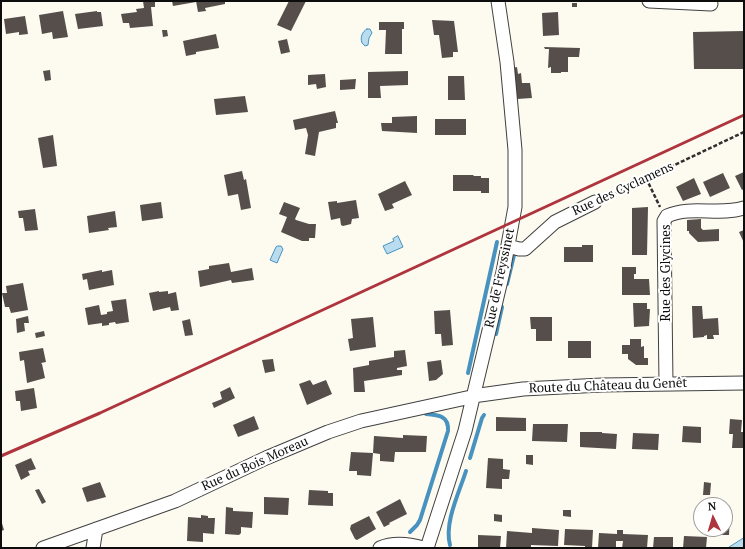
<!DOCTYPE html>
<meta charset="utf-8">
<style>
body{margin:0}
#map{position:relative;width:745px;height:549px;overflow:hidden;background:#fdfaef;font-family:"PT Serif",serif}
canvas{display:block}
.frame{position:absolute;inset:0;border:2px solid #0d0d0d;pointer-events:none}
.north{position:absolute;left:693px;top:497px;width:40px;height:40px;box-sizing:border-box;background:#fff;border:1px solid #9e9e9e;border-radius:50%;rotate:355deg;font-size:11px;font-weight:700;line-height:16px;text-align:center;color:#0d0d0d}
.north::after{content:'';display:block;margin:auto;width:14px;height:18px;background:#ae343d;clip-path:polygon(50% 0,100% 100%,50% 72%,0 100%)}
</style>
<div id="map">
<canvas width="745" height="549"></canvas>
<div class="frame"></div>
<div class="north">N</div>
</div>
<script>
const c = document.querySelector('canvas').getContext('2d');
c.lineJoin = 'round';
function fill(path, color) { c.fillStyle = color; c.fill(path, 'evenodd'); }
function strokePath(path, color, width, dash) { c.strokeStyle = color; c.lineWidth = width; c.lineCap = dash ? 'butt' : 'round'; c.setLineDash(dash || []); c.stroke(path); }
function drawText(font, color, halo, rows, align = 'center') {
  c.font = font + ' "PT Serif",serif'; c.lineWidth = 4; c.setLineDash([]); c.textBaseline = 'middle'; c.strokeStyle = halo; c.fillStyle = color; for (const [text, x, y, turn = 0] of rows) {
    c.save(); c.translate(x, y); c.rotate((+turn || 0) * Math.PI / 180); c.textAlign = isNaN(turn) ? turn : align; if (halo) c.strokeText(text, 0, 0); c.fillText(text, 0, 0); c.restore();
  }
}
const water = new Path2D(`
 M367,29H370L372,33L369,38L368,45L365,46L362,43C360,37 362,32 367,29Z
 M398,236L403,247L387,254L383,246L394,241L393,239Z
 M278,246H281L283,249L277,263L270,260L276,247Z
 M744,538V548H728Z`);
fill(water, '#b9dcef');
strokePath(water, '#4792bf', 1);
strokePath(new Path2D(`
 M507,284L514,255
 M496,334L502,307
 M468,373L497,242
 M470,458L482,418L484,415
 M410,532L417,525L420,520L448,431C449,416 439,415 426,414
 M450,545C444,523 459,493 466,471`), '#4792bf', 4);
fill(new Path2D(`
 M143,1H155V7H151L153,26L130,28L129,23H123L121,14L137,12L136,9L144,8Z
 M172,1H195L196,2L173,6Z
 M196,1H225V4L205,8L206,11L198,12Z
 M289,1H306L291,31L277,25Z
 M572,3H577V7H572Z
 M63,11L68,37L53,39L52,32L42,34L39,15Z
 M97,11V12H101L103,26L78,29L75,14Z
 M558,12L559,35L543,36L542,13Z
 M25,16L28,34L19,35V32L6,34L4,19Z
 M432,20L454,21L458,52H453V57L442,58L439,35H434Z
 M379,22H404V29H402V54H385L386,30H379Z
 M162,30H167L168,36L163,37Z
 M744,31V69H694L693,32Z
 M216,34L219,48L196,52V54L186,56L183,41Z
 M287,39L290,52L281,54L278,41Z
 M544,47L580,48L579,57H568V72H561V73H551V67L548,68L549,49H545Z
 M517,67L518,74L521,73L522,83H530L532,98L517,99L513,68Z
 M50,70L51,80L45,81L43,71Z
 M408,71V85L380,86L381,98H368V72Z
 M325,74L326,87L317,89L316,84L308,85V75Z
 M448,76H464L465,100H448Z
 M356,79L355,89L340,90V80Z
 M245,96L248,112L216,115L214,99Z
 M335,111L338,123H336V128L319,132L315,156L305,154L308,135L306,128L295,130L293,120Z
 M417,116V133L382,131L381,123H392V117Z
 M435,119H466V135H435Z
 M53,135L57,166L43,168L38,138Z
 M242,171L244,180L246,179L251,208L241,210L238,194L228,196L224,175Z
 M744,172V189L742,190L735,176Z
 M723,173L730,188L710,197L703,182Z
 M453,175H473L474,176H481V178H489V193H481V191H453Z
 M694,178L701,194L683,201L676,187Z
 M405,181L412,195L392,204L394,208L385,211L378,194Z
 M356,200L359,218L352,219L351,224L343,226L341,225L340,218L331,220L328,202L337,201V203Z
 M161,202L163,218L142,221L140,205Z
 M284,202L300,208L295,219L296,220L309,224H316L315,238H309V241H302L281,232L287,217L279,214Z
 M648,207L647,255H632V208Z
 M35,209L38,230L25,231L23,218H19L18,211Z
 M115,211L117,227L108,228L109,230L89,233L87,216Z
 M701,219V228L703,230L719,229V241L698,242L689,233V231H687V220Z
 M744,230V243L739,232Z
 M582,245H593V262H564V247H582Z
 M229,263L231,272L252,268L254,280L232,283L231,280L200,287L198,271L209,269V266Z
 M622,267H636V274H634V279H649L650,295H622Z
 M102,270V272L112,270L114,285L89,290L87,279L83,280L82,274Z
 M23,283L28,310L11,313L9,307H5L2,293H7L6,286Z
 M159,291V292L168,291V294L176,292L179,310L171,311L170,307L153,311L149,293Z
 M126,299L129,322L116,324L115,322L109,323V325L102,326V323L88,325L85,308L99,305L101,315L107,314V312L113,311L111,301Z
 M633,303H647V309H650L649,326L634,327Z
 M692,306H702L703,319L718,318L719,335H713L714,339H707V335L704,336V337L693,338Z
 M450,310L453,345L442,346L441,334H435L434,311Z
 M28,316L29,323H24L25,331L17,333L16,319Z
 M373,317L376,347L350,351L348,339L353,338L351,319Z
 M530,317H552V341H536V329H531Z
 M190,319L193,335L185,336L182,321Z
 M44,331L45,336L36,338L35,333Z
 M630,339H641V347L644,346V358H648V365H636L628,359V354H622V345H630Z
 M568,341H591V358H568Z
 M43,348L46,362L41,363L42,364L45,378L27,383L24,360L20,361L19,352Z
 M405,350L407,366L397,368V370H402V375L364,381L365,392H354L353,368L369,365V361L394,357V351Z
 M273,359L275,371L265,373L262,360Z
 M441,360L443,374L436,380L429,381L427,362Z
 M310,380L313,385L326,380L332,394L307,405L299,384Z
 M230,387L235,398L214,408L212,403L222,399L220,392Z
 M34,388L37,408L21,411L20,401H16L15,391Z
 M254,416L259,429L238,437L233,425Z
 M496,417L526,418V431H496Z
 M730,419L742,420L741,432H744V448H732L733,434H729Z
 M533,424H568L567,442L532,441Z
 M683,426L701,427V443L682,442Z
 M580,432H602V433L617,434L616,449L580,447Z
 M633,433L659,434L658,450L632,449Z
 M403,435L427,436L426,452H395L394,462L380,461V454L373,453L374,436L403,438Z
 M351,452L373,453L371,476L357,475V471H349Z
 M526,455H533V465L526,464Z
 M31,458L36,469L28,471L30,475L21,480L15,465Z
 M488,458L503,459V469L510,470L509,479H502V489L486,488Z
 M100,482L106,497L87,502L82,488Z
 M704,482L711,483L710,495H703Z
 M39,489L46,502L42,504L35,490Z
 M309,490L328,491V493H333V506L308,505Z
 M264,497L289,498L288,515L264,514Z
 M400,499L407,514L389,523L390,524L384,527L376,512Z
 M226,507L233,508V511L253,512L252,528L241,527V533L239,535L225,534Z
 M563,510H571V517L563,516Z
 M494,514L502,515V522L494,521Z
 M201,515L208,516V518H215L214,534L203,533V542L187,541L188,517L201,518Z
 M725,515H730L729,535H720L721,529H725Z
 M369,516L376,529L357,540L355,539L350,529L351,525Z
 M1,520L4,530L1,531Z
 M532,528L559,530L558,546L531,545V548H506L507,531L532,533Z
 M565,529L593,530L592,548H585V546L564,545Z
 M617,530H623V534L648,535L647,548H622L623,541H616V548H598L599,533L617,534Z
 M478,535L501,536L500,548H478Z
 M684,536L707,537L706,548H683Z
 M654,537H673V548H653Z`), '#554e4b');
const street = new Path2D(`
 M649,1L711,4
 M508,246L519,249H525L555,222L595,202
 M666,384L664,221L667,216C691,205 719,216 744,208
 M43,548L175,501L266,458L328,432L361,421L480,395L523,389L602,385L744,383
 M93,548L96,529
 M380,548C394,542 409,544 423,548
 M427,548L465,431L503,272L515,207V150L507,62L498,1`);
strokePath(street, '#404040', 15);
strokePath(new Path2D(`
 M646,178L660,207
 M605,198L744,132`), '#2f2f2f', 2.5, [4, 2]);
strokePath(street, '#fff', 13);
strokePath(new Path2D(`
 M1,456L100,413L744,115`), '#ae343d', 3);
drawText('13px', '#0d0d0d', '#fff', [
 ["Rue des Cyclamens",623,189,-25],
 ["Rue des Glycines",666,273,-90],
 ["Rue de Freyssinet",500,278,-78],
 ["Route du Château du Genêt",608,386,-2],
 ["Rue du Bois Moreau",255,464,-24]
]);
</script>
